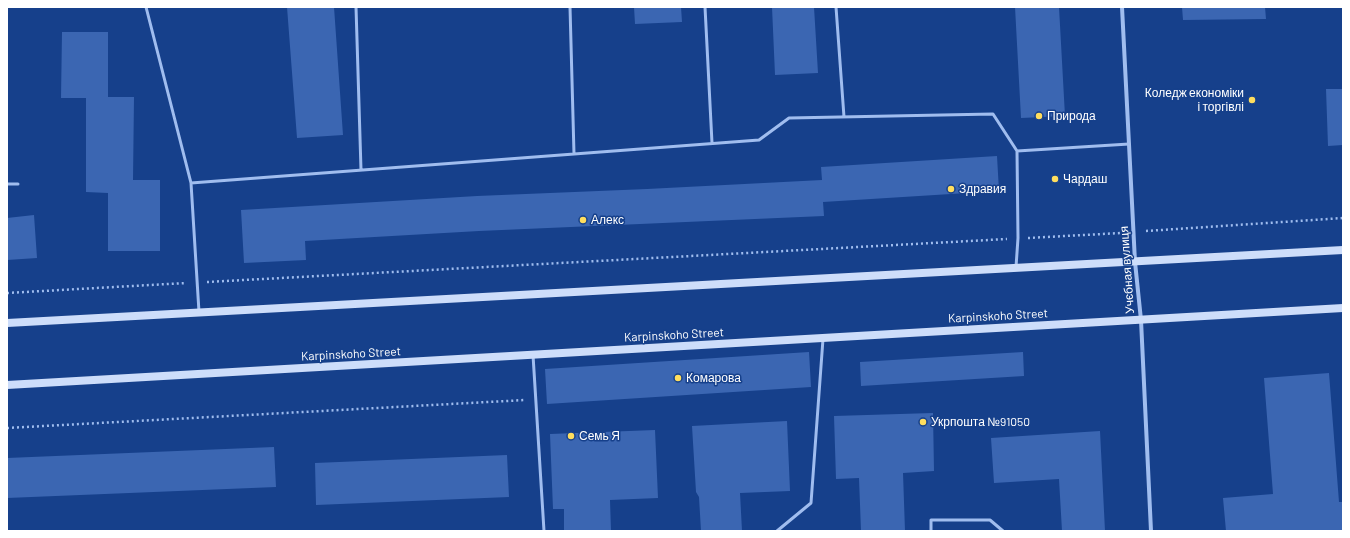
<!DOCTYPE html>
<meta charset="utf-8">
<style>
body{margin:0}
#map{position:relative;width:1350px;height:538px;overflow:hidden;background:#16408b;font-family:Barlow,sans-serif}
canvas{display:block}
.frame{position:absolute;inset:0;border:8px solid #fff;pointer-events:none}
</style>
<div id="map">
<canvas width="1350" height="538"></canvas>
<div class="frame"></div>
</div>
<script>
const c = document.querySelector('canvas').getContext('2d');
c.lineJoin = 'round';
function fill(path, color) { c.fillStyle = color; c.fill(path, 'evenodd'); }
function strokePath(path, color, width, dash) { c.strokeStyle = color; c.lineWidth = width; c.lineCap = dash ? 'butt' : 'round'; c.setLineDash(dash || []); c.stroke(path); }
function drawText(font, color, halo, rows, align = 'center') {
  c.font = font + ' Barlow,sans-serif'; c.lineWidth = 3; c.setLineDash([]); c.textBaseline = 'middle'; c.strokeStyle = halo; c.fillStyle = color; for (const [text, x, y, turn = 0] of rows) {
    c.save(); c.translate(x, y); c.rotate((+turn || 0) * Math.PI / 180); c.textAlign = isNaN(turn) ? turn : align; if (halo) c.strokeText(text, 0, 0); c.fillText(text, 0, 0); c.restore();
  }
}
fill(new Path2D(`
 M287,7H334L343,135L297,138Z
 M634,7H681L682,22L635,24Z
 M772,7H814L818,73L775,75Z
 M1015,7H1059L1065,116L1021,118Z
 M1182,7H1265L1266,19L1183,20Z
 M62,32H108V97H134L133,180H160V251H108V193L86,192V98H61Z
 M1326,89H1343V145L1328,146Z
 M997,156L999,191L823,202L824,216L479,231L305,241L306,260L244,263L241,210L477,196L647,189L822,180L821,167Z
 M34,215L37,258L7,260V218Z
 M809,352L811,387L547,404L545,369Z
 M1023,352L1024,376L861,386L860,362Z
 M1329,373L1339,502H1343V531H1226L1223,498L1273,494L1264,378Z
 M933,413L934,471L903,473L905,531H861L859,478L836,479L834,416Z
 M787,421L790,491L740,493L742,531H701L699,497L696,492L692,426Z
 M655,430L658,498L610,500L611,531H564V509H553L550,434Z
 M1100,431L1105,531H1062L1059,479L994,483L991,438Z
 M274,447L276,487L7,498V458Z
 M507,455L509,497L316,505L315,463Z`), '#3b66b2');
strokePath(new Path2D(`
 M1146,231L1343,218
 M1028,238L1121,233
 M207,282L1007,239
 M7,293L186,283
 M7,428L525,400`), '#a0bdef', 2.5, [2, 3]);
strokePath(new Path2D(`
 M146,7L191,183
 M356,7L361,170
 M570,7L574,154
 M705,7L712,143
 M836,7L844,117
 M1017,151L1129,144
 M7,184H18
 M199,312L191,183L759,140L789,118L993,114L1017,151L1018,238L1016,267
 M533,355L544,531
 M777,531L811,503L823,339
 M931,531V520H990L1003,531`), '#a0bdef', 3);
strokePath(new Path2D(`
 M1122,7L1135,262L1141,320L1151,531`), '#a0bdef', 4);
strokePath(new Path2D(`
 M7,323L1343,250
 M7,385L1343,308`), '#cdddfa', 8);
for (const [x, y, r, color] of [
 [1252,100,4,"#ffde5e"],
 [1039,116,4,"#ffde5e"],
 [1055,179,4,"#ffde5e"],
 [951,189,4,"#ffde5e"],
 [583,220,4,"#ffde5e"],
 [678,378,4,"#ffde5e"],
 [923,422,4,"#ffde5e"],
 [571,436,4,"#ffde5e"]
]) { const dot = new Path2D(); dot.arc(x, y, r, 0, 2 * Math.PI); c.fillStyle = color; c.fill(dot); strokePath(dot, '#16408b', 1.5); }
drawText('12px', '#fff', '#16408b', [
 ["Коледж економіки",1244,93,"right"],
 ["і торгівлі",1244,107,"right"],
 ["Природа",1047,116],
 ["Чардаш",1063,179],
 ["Здравия",959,189],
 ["Алекс",591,220],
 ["Комарова",686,378],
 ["Укрпошта №91050",931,422],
 ["Семь Я",579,436]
], 'left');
drawText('12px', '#fff', '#16408b', [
 ["Учєбная вулиця",1127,270,-94],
 ["Karpinskoho Street",998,316,-3],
 ["Karpinskoho Street",674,335,-3],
 ["Karpinskoho Street",351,354,-3]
]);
</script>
